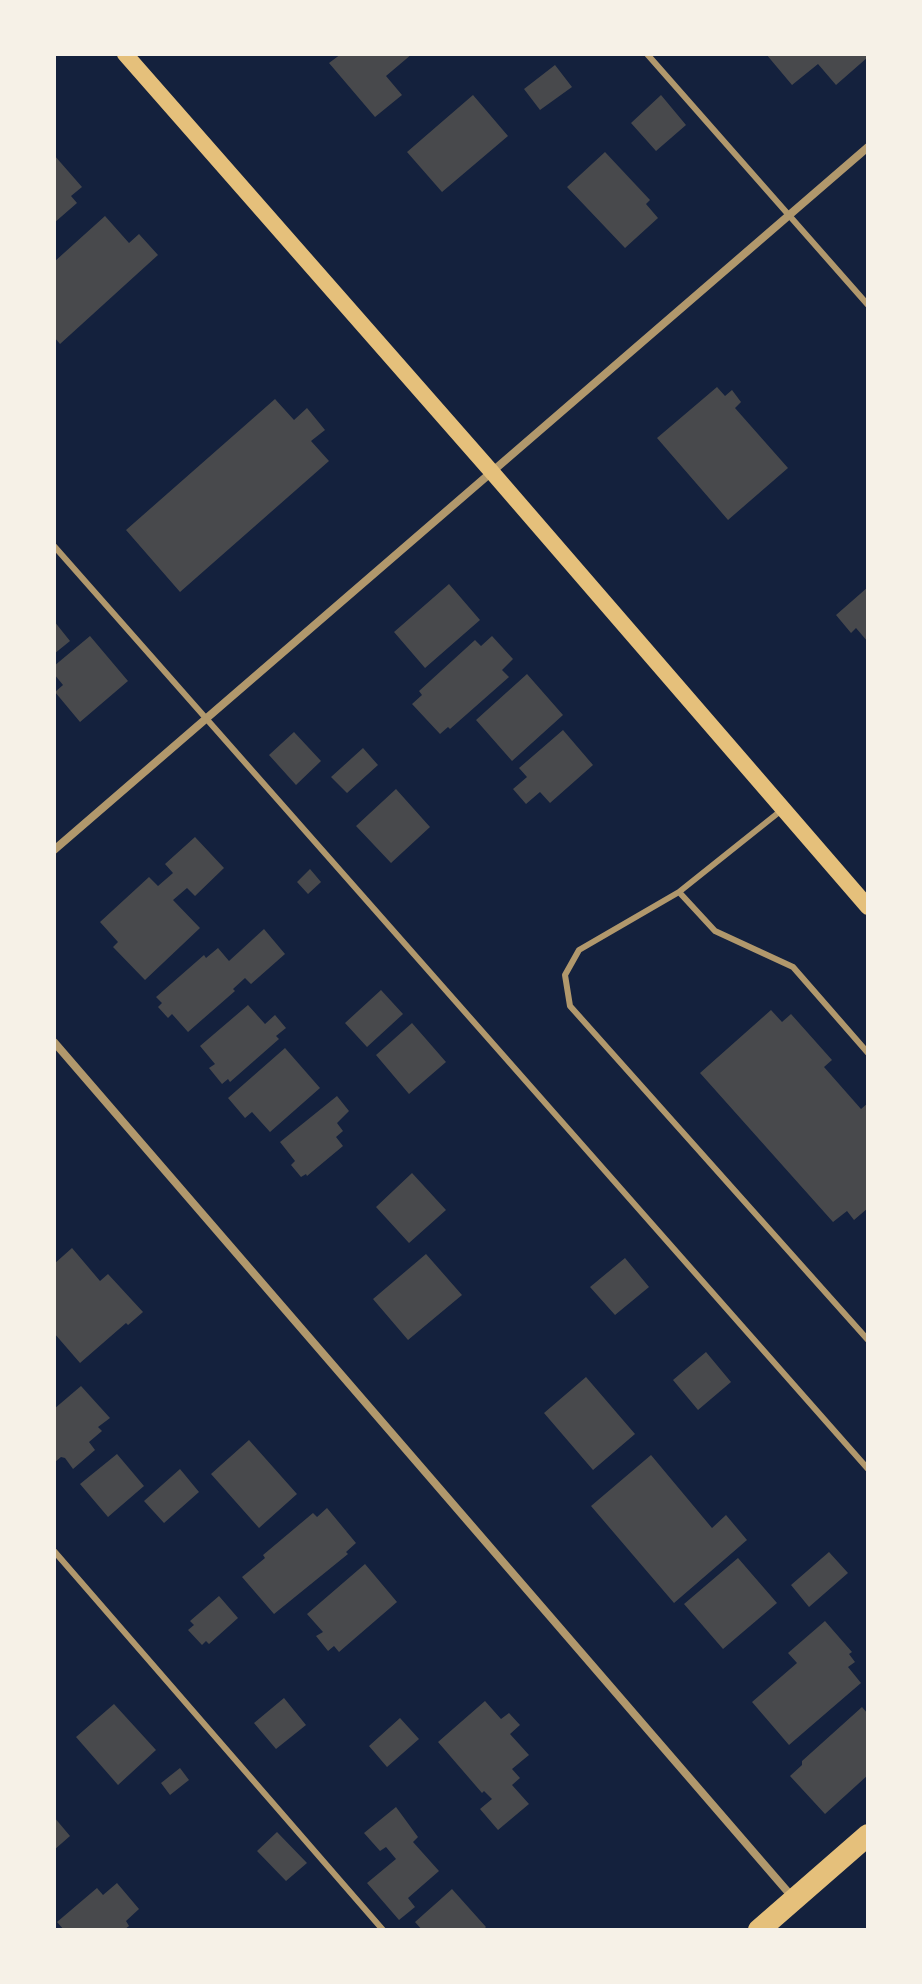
<!DOCTYPE html>
<style>
body{margin:0}
#map{position:relative;width:922px;height:1984px;overflow:hidden;background:#14213d;font-family:Lato,sans-serif}
canvas{display:block}
.frame{position:absolute;inset:0;border:56px solid #f6f1e7;pointer-events:none}
</style>
<div id="map">
<canvas width="922" height="1984"></canvas>
<div class="frame"></div>
</div>
<script>
const c = document.querySelector('canvas').getContext('2d');
c.lineJoin = 'round';
function fill(path, color) { c.fillStyle = color; c.fill(path, 'evenodd'); }
function strokePath(path, color, width, dash) { c.strokeStyle = color; c.lineWidth = width; c.lineCap = dash ? 'butt' : 'round'; c.setLineDash(dash || []); c.stroke(path); }
fill(new Path2D(`
 M341,54H412L386,76L402,95L375,117L329,63Z
 M766,54H868V57L836,85L818,64L792,85Z
 M555,65L572,87L540,110L524,89Z
 M473,95L508,136L442,192L407,152Z
 M661,95L686,125L656,151L631,123Z
 M605,152L650,200L646,204L658,218L625,248L567,187Z
 M54,155L82,187L71,196L77,203L54,223Z
 M105,216L129,243L139,234L158,255L60,344L54,337V262Z
 M717,387L725,396L732,390L741,402L735,408L788,468L728,520L657,438Z
 M275,399L294,420L307,408L325,430L311,441L329,461L180,592L126,530Z
 M449,584L480,620L425,668L394,632Z
 M868,587V642L856,628L851,633L836,615Z
 M54,621L70,641L54,654Z
 M90,636L128,681L80,722L55,692L63,685L54,674V666Z
 M492,636L513,659L502,670L509,677L450,729L448,727L440,734L412,704L422,695L419,691L475,640L481,646Z
 M527,674L563,715L512,761L476,720Z
 M563,730L593,765L550,803L540,792L526,804L513,789L527,777L519,768Z
 M294,732L321,761L296,785L269,755Z
 M363,748L378,765L347,793L331,777Z
 M396,789L430,827L391,863L356,826Z
 M195,837L224,868L195,896L187,888L173,900L200,928L145,980L113,947L118,942L100,922L149,877L158,886L173,873L165,864Z
 M310,869L321,882L308,894L297,882Z
 M264,929L285,954L251,984L245,978L233,989L235,991L188,1032L172,1014L168,1018L158,1007L162,1003L156,997L204,955L206,958L218,948L229,961Z
 M381,990L403,1014L367,1047L345,1023Z
 M248,1005L265,1024L275,1015L286,1028L276,1036L279,1039L230,1082L228,1079L222,1084L209,1068L215,1064L200,1046Z
 M771,1010L782,1022L791,1014L832,1060L824,1067L861,1109L868,1103V1208L854,1220L847,1211L833,1222L700,1073Z
 M412,1023L446,1062L409,1094L376,1055Z
 M285,1048L320,1088L270,1132L252,1112L245,1118L228,1098Z
 M337,1096L349,1111L337,1123L343,1131L336,1137L343,1146L307,1176L306,1174L301,1177L291,1165L295,1161L280,1142Z
 M412,1173L446,1210L409,1243L376,1207Z
 M72,1248L100,1281L108,1274L143,1312L128,1325L126,1323L80,1363L54,1333V1264Z
 M426,1254L462,1295L408,1340L373,1299Z
 M625,1258L649,1287L615,1315L590,1287Z
 M706,1352L731,1382L698,1410L673,1380Z
 M586,1377L635,1434L593,1470L544,1413Z
 M81,1386L110,1418L98,1427L102,1431L89,1442L95,1450L73,1469L65,1458L61,1457L55,1462L54,1461V1409Z
 M249,1440L297,1494L259,1528L211,1474Z
 M117,1454L144,1486L108,1517L80,1484Z
 M651,1455L712,1528L726,1515L747,1540L674,1603L591,1506Z
 M180,1469L199,1492L164,1523L144,1501Z
 M327,1508L356,1543L346,1552L348,1554L274,1614L242,1577L265,1558L263,1555L313,1513L317,1517Z
 M829,1552L848,1573L809,1607L791,1585Z
 M738,1558L777,1603L723,1649L684,1604Z
 M365,1564L397,1602L339,1652L334,1646L328,1651L316,1636L323,1632L307,1614Z
 M219,1596L238,1618L209,1644L206,1641L202,1645L188,1630L194,1625L190,1621Z
 M825,1621L852,1652L849,1654L855,1662L848,1667L861,1683L789,1745L752,1702L797,1663L788,1653Z
 M284,1698L306,1725L276,1749L254,1723Z
 M485,1701L501,1719L509,1713L520,1725L510,1734L529,1755L512,1769L520,1778L512,1785L529,1804L498,1830L480,1809L492,1799L484,1791L482,1793L438,1742Z
 M114,1704L156,1750L118,1785L76,1737Z
 M862,1707L868,1714V1775L825,1814L790,1776L802,1765V1761Z
 M400,1718L419,1739L387,1767L369,1746Z
 M180,1768L189,1780L170,1795L161,1783Z
 M396,1807L418,1837L413,1842L439,1871L408,1898L415,1907L399,1920L367,1883L396,1859L386,1847L380,1851L364,1833Z
 M54,1817L70,1836L54,1850Z
 M277,1832L307,1863L286,1881L257,1851Z
 M117,1883L139,1909L126,1921L129,1926L124,1930H64L57,1922L97,1888L103,1895Z
 M452,1889L486,1927L483,1930H422L415,1922Z`), '#48494c');
strokePath(new Path2D(`
 M647,54L868,305
 M54,546L868,1469
 M679,892L783,809
 M868,1053L793,967L715,931L679,892L579,950L565,975L570,1006L868,1340
 M54,1551L383,1930`), '#b1986c', 6);
strokePath(new Path2D(`
 M54,850L868,147
 M54,1042L794,1899`), '#b1986c', 8);
strokePath(new Path2D(`
 M125,54L491,471L868,907`), '#e5c07b', 16);
strokePath(new Path2D(`
 M759,1930L868,1835`), '#e5c07b', 22);
</script>
